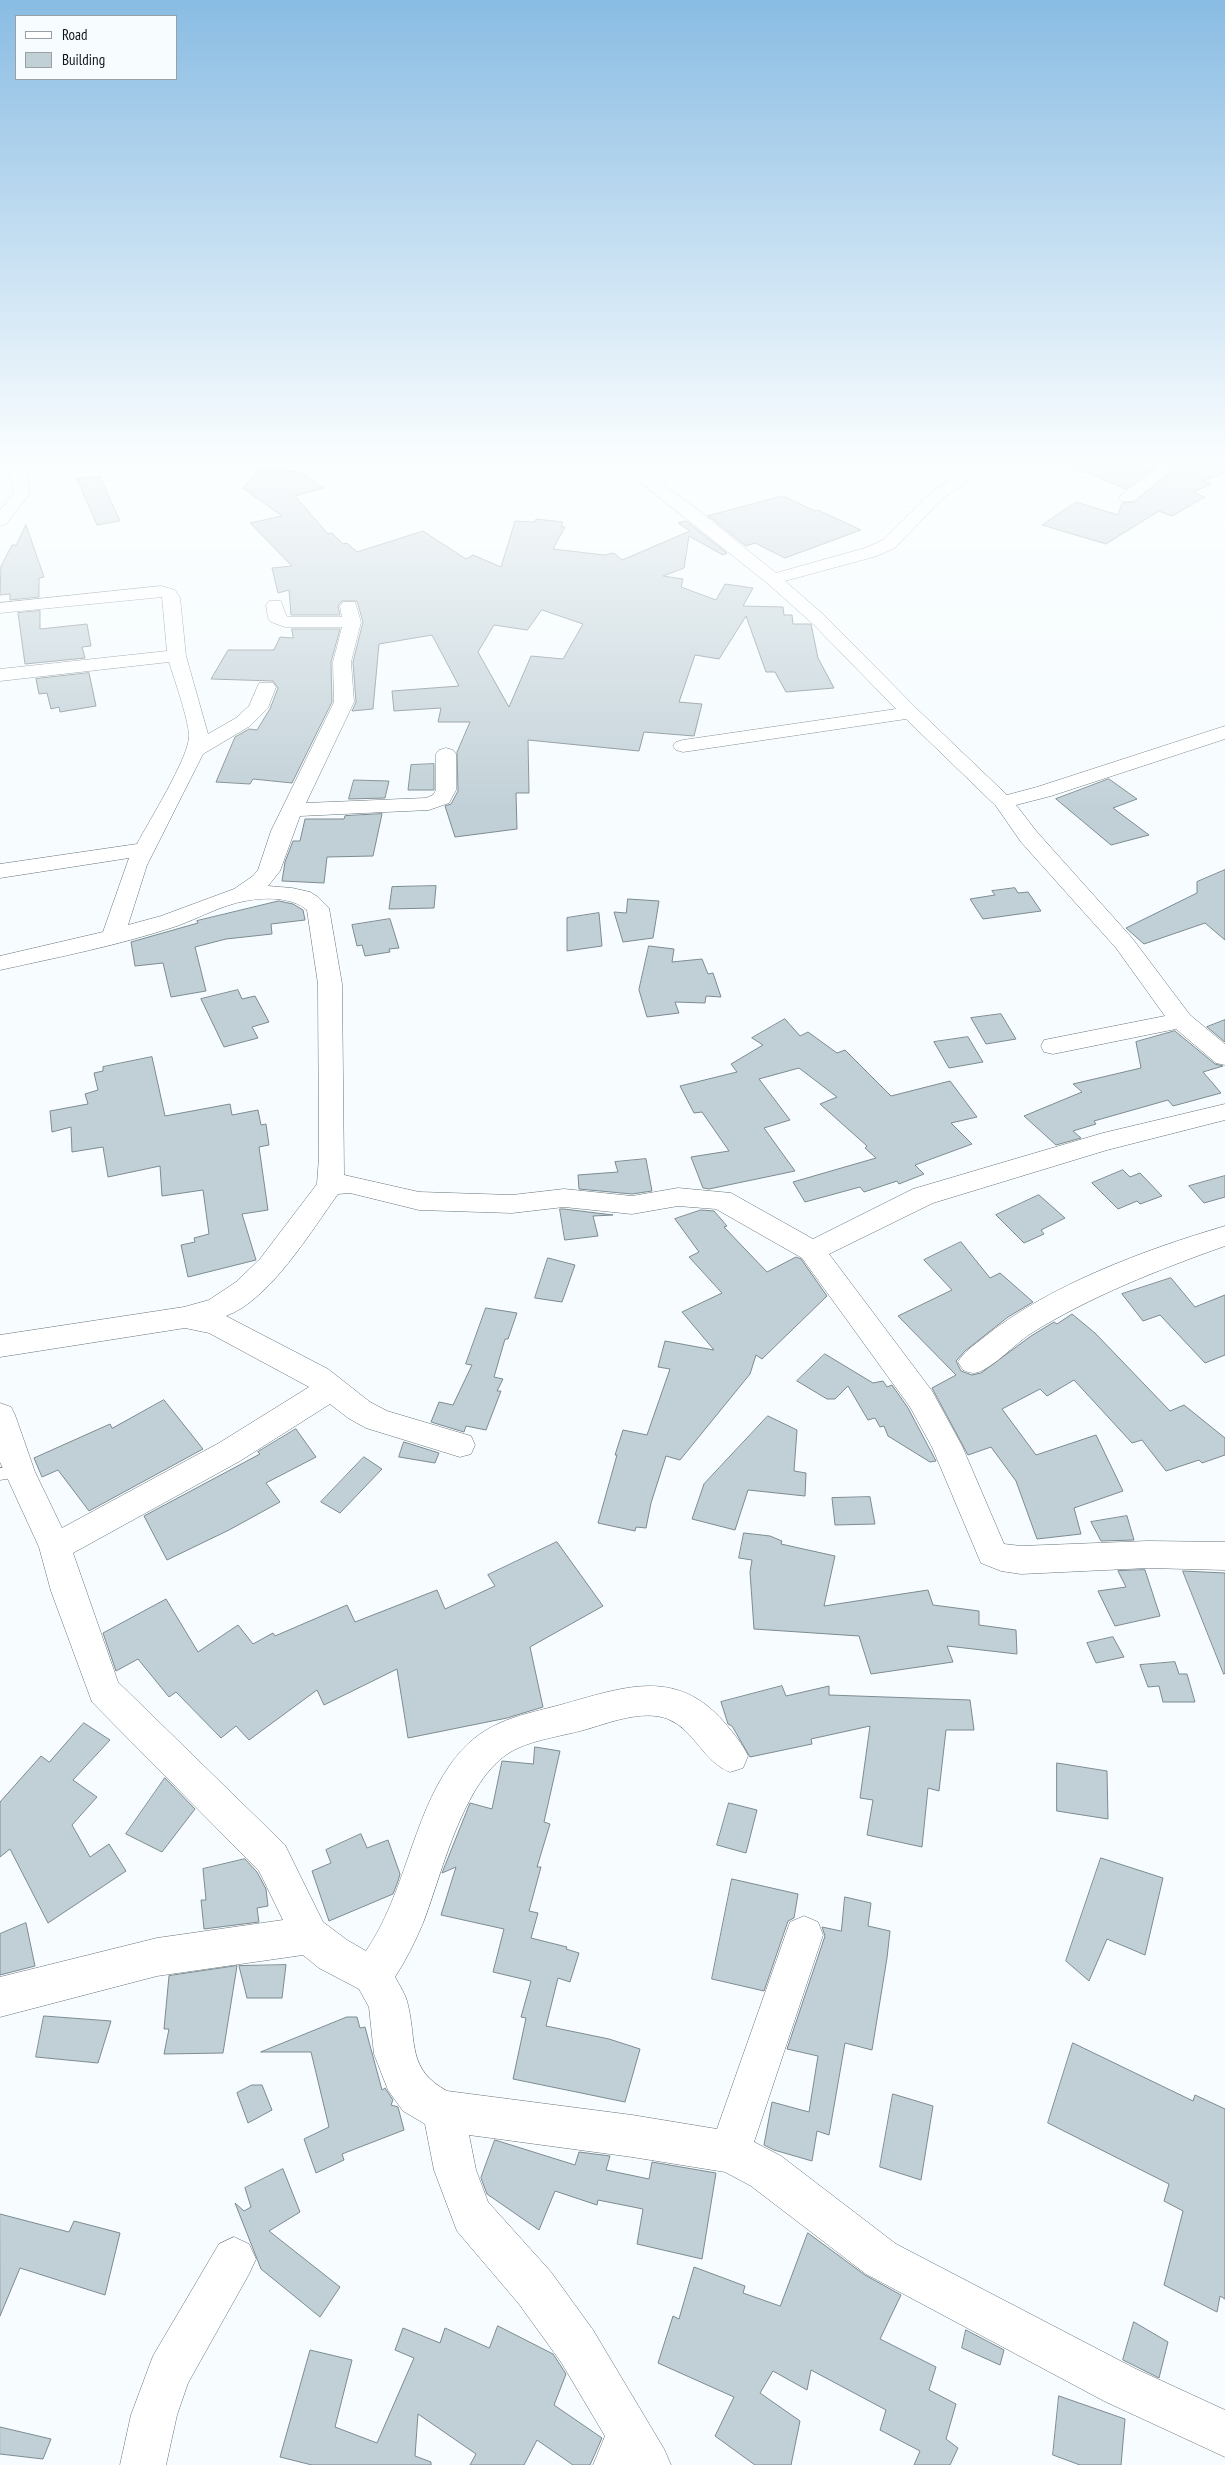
<!DOCTYPE html>
<style>
body{margin:0}
#map{position:relative;width:1225px;height:2465px;overflow:hidden;background:#f6fcff;font-family:"PT Sans Narrow",sans-serif}
canvas{display:block}
.legend{position:absolute;left:15px;top:15px;width:162px;height:65px;box-sizing:border-box;background:#f6fcff;border:1px solid #9aa0a3;margin:0;padding:6px 9px;list-style:none;font-size:15px;color:#101518}
.legend li{display:flex;align-items:center;gap:10px;height:25px}
.legend b{width:25px;border:1px solid #9aa0a3}
</style>
<div id="map">
<canvas width="1225" height="2465"></canvas>
<ul class="legend">
<li><b style="height:6px;background:#fff"></b>Road</li>
<li><b style="height:14px;background:#c1d0d7"></b>Building</li>
</ul>
</div>
<script>
const c = document.querySelector('canvas').getContext('2d');
c.lineJoin = 'round';
function fill(path, color) { c.fillStyle = color; c.fill(path, 'evenodd'); }
function strokePath(path, color, width, dash) { c.strokeStyle = color; c.lineWidth = width; c.lineCap = dash ? 'butt' : 'round'; c.setLineDash(dash || []); c.stroke(path); }
const building = new Path2D(`
 M1073,466H1156L1126,489Z
 M1179,466H1225V472L1203,481L1211,484L1193,492L1205,497L1172,516L1159,511L1106,544L1042,525L1076,502L1118,515L1122,503L1134,502Z
 M262,468L300,472L324,488L295,496L328,534L332,533L343,544L347,543L357,552L423,531L466,559L473,555L501,567L515,521L535,522L536,519L563,522L561,527H565L553,549L604,555L614,553L622,560L690,531L678,523L686,521L727,553L723,555L689,536L684,568L663,576L683,579L681,587L716,600L725,584L753,588L743,606L783,607L784,615H792L793,624H811L818,658L834,688L786,692L775,672H766L746,616L719,659L695,655L679,702L702,704L694,736L644,732L639,751L528,740L529,793H516L517,829L455,837L445,806L451,804L458,791L457,752L470,722H438L441,708L394,711L392,691L459,686L432,635L379,644L373,709L352,711L356,702L353,662L363,622L357,601H342L338,606L340,615H291L289,590L278,593L272,568L292,566L250,523L282,516L243,488ZM542,610L583,624L563,659L531,656L509,707L478,652L494,625L527,630Z
 M100,477L120,521L97,525L77,479Z
 M783,496L815,511L818,510L861,530L785,558L755,543L746,546L708,516Z
 M26,525L44,577L39,578V597L10,600V594L0,595L1,566L12,545H16Z
 M40,611V629L87,624L91,646L82,647L85,658L25,664L18,613Z
 M292,629H340L331,662L332,702L292,783L253,779L250,784L216,782L235,737L249,729L257,730L270,709L278,688L273,681L211,679L228,650H274L280,637L293,638Z
 M89,673L96,706L60,712L59,707L51,709L47,693L39,694L36,679Z
 M434,764V790H408L411,765Z
 M1109,779L1137,799L1113,808L1149,835L1111,845L1056,799Z
 M354,780L389,781L385,798L349,799Z
 M382,814L373,856L327,857L324,883L282,881L285,862L293,841H300L305,819H344L345,816Z
 M1225,870V940L1205,923L1144,944L1126,928L1197,893V882Z
 M436,886L434,908L389,909L392,887Z
 M1015,888L1018,893L1028,892L1041,911L983,919L970,899L995,895L992,891Z
 M628,899L659,901L653,938L623,942L614,912L626,913Z
 M279,901L293,904L303,910L305,920L271,924L272,934L226,939L195,947L206,991L171,997L163,963L135,966L131,942L198,923L197,921Z
 M599,913L602,946L567,951V918Z
 M390,919L399,948L389,949L390,952L365,956L362,945L357,946L352,925Z
 M649,946L674,949L672,962L702,959L708,974L713,973L721,997L706,996L705,1003L675,1002L679,1013L647,1017L639,990Z
 M238,990L242,999L255,996L269,1022L252,1027L258,1038L224,1047L201,999Z
 M1001,1014L1016,1039L986,1044L971,1018Z
 M785,1019L800,1036L808,1032L837,1053L845,1050L891,1096L950,1081L977,1117L951,1123L972,1144L915,1165L924,1174L899,1184L897,1181L864,1192L860,1187L805,1202L793,1182L876,1158L865,1148L867,1146L820,1104L837,1097L799,1068L759,1079L790,1120L764,1128L795,1171L709,1189L703,1188L691,1157L729,1151L702,1112L694,1113L680,1086L737,1072L731,1064L763,1045L752,1038Z
 M1225,1020V1042L1207,1027Z
 M1175,1031L1215,1064L1223,1066L1203,1072L1221,1093L1173,1106L1168,1100L1094,1121L1096,1124L1073,1131L1081,1138L1056,1145L1024,1116L1082,1092L1073,1084L1141,1068L1136,1042Z
 M968,1037L983,1062L949,1068L934,1042Z
 M152,1057L165,1116L230,1104L232,1115L258,1110L261,1125L266,1124L269,1145L259,1147L268,1210L242,1214L256,1260L188,1277L181,1245L195,1242L194,1238L209,1234L203,1190L162,1196L160,1166L108,1177L103,1147L72,1152L71,1127L52,1132L50,1111L88,1104L85,1094L98,1090L94,1073L103,1071V1067Z
 M646,1159L652,1191L632,1194L579,1189L578,1175L618,1172L615,1162Z
 M1123,1170L1130,1177L1140,1173L1162,1196L1140,1204L1137,1201L1118,1209L1092,1183Z
 M1225,1176V1197L1204,1203L1189,1186Z
 M1039,1195L1065,1218L1041,1230L1044,1234L1024,1243L996,1215Z
 M560,1209H564L613,1215L593,1216L598,1236L565,1240Z
 M701,1210L714,1211L727,1226L724,1227L767,1272L796,1257L801,1259L827,1296L762,1359L756,1355L750,1374L680,1460L666,1456L651,1503L646,1528L636,1527L635,1531L598,1523L617,1455H615L623,1430L647,1435L670,1369L658,1367L665,1341L714,1350L682,1312L722,1293L689,1257L699,1252L675,1219Z
 M961,1242L990,1278L1000,1273L1033,1302L1008,1317L965,1351L956,1361L961,1371L972,1375L981,1373L1031,1336L1054,1322L1057,1324L1072,1314L1095,1333L1170,1411L1184,1405L1225,1438V1455L1202,1463L1199,1460L1166,1471L1142,1440L1132,1443L1074,1380L1047,1396L1040,1389L1002,1409L1036,1455L1096,1435L1123,1491L1074,1508L1081,1534L1037,1539L1016,1481L991,1447L968,1455L932,1388L956,1375L898,1316L952,1290L924,1260Z
 M548,1258L575,1265L562,1302L535,1298Z
 M1171,1278L1195,1307L1225,1295V1355L1205,1363L1160,1315L1143,1321L1122,1294Z
 M486,1308L517,1313L508,1339H505L494,1377L503,1379L497,1391H501L486,1430L466,1426L464,1432L431,1422L439,1402L453,1405L472,1365L466,1364Z
 M825,1354L873,1383L883,1381L887,1387L892,1385L908,1408L936,1461L930,1462L888,1436L884,1426L880,1427L875,1418L868,1420L848,1386L835,1399H827L797,1381Z
 M164,1400L203,1449L89,1511L58,1470L42,1477L34,1458L110,1424L112,1428Z
 M768,1416L797,1430L794,1471L806,1473L805,1496L748,1490L735,1530L692,1519L704,1484Z
 M296,1429L316,1457L266,1483L280,1502L229,1530L167,1560L144,1516L260,1454L258,1452Z
 M404,1442L439,1453L435,1463L399,1457Z
 M364,1457L382,1469L340,1513L321,1502Z
 M870,1497L875,1524L835,1525L832,1498Z
 M1127,1516L1134,1540L1101,1541L1091,1522Z
 M744,1533L770,1536L782,1541L781,1544L835,1556L824,1606L928,1590L933,1605L979,1611V1625L1016,1630L1017,1654L947,1646L953,1662L871,1674L859,1636L754,1629L750,1572L752,1560L739,1558Z
 M557,1542L603,1606L530,1647L543,1707L507,1718L408,1738L397,1669L324,1705L317,1690L249,1740L236,1726L221,1738L176,1692L169,1697L138,1659L116,1671L103,1633L166,1599L198,1652L238,1625L253,1644L273,1633L275,1636L347,1605L355,1622L437,1590L445,1609L495,1586L488,1575Z
 M1145,1570L1160,1616L1115,1626L1098,1591L1126,1587L1118,1571Z
 M1183,1571L1225,1573V1673L1224,1674Z
 M1113,1637L1124,1657L1096,1663L1087,1643Z
 M1175,1662L1179,1674H1187L1195,1702H1163L1159,1686L1148,1687L1140,1665Z
 M782,1686L786,1696L829,1686V1695L970,1700L974,1730H946L939,1791L928,1788L922,1847L867,1835L873,1800L860,1798L870,1726L811,1739L812,1744L750,1757L732,1726L728,1724L721,1702Z
 M84,1723L110,1740L73,1780L97,1797L72,1825L90,1857L109,1844L126,1871L48,1923L10,1849L0,1857V1802L41,1756L49,1762Z
 M535,1747L560,1751L544,1822L550,1824L537,1867H541L529,1911L538,1913L531,1938L567,1947L566,1949L579,1953L570,1982L558,1978L546,2026L609,2039L640,2049L625,2102L513,2079L526,2018L521,2017L531,1981L493,1972L504,1929L441,1915L456,1867L442,1873L470,1803L492,1809L502,1761L533,1764Z
 M1057,1763L1107,1771L1108,1819L1057,1811Z
 M165,1778L195,1809L162,1852L126,1834Z
 M729,1803L757,1810L746,1853L717,1845Z
 M361,1834L367,1848L388,1840L400,1874L398,1881L393,1894L329,1921L312,1871L331,1863L326,1850Z
 M1101,1858L1163,1878L1145,1955L1107,1939L1089,1981L1066,1961Z
 M245,1859L257,1872L266,1889L268,1906L257,1908L259,1922L204,1929L201,1900H206L203,1869Z
 M732,1879L798,1894L794,1918L788,1921L764,1991L712,1979Z
 M845,1897L871,1903L868,1926L890,1931L887,1958L872,2050L845,2043L829,2135L817,2131L812,2161L774,2150L764,2145L772,2102L809,2112L818,2056L787,2049L825,1936L822,1927L841,1931Z
 M26,1923L35,1966L0,1975V1934Z
 M286,1965L282,1998H247L239,1966Z
 M237,1966L223,2053L164,2054L169,2029H164L169,1976Z
 M44,2016L111,2021L98,2063L36,2057Z
 M347,2017H357L360,2028L365,2027L382,2090L385,2088L393,2100L391,2105L398,2107L404,2130L342,2154L344,2160L316,2173L304,2139L329,2127L311,2052H261Z
 M1073,2043L1193,2101L1195,2095L1225,2109V2299L1220,2296L1217,2312L1164,2285L1183,2211L1164,2201L1169,2184L1048,2123Z
 M252,2085H262L272,2110L248,2123L237,2093Z
 M893,2094L933,2106L921,2180L880,2167Z
 M495,2140L575,2165L579,2152L610,2156L606,2170L649,2179L652,2162L716,2173L702,2259L637,2244L643,2209L598,2200L597,2205L555,2191L539,2230L487,2194L481,2178Z
 M283,2169L300,2212L269,2231L340,2287L320,2317L261,2269L235,2203L244,2211L251,2207L245,2188Z
 M0,2214L69,2232L74,2221L120,2233L105,2295L20,2268L0,2316Z
 M808,2233L865,2275L901,2295L880,2339L936,2367L929,2390L956,2404L946,2439L958,2448L950,2465H914L920,2451L880,2430L886,2410L811,2370L807,2390L773,2371L760,2393L800,2421L791,2465H755L715,2436L734,2397L658,2363L673,2316L679,2319L694,2267L745,2286L743,2293L780,2306Z
 M1134,2322L1168,2342L1159,2378L1123,2360Z
 M498,2326L553,2354L559,2363L566,2374L554,2405L602,2438L590,2465H573L537,2440L524,2465H470L476,2454L418,2414L415,2456L431,2462V2465H312L280,2457L310,2350L352,2360L335,2427L377,2443L414,2358L395,2350L403,2328L440,2343L445,2328L489,2348Z
 M966,2330L1004,2350L1000,2365L962,2348Z
 M1059,2396L1125,2419L1121,2465H1080L1053,2455Z
 M0,2427L51,2439L43,2459L0,2454Z`);
fill(building, '#c1d0d7');
strokePath(building, '#7d8b91', 1);
const lane = new Path2D(`
 M19,1466L25,1468L27,1472L25,1476L0,1480V1468Z`);
const street = new Path2D(`
 M9,466H25L30,493L6,524L0,526V510L14,493Z
 M620,466H638L698,510L776,573L865,548L883,540L931,492L972,466H991L943,498L895,548L877,556L785,581L825,616L917,709L1007,795L1037,787L1225,726V739L1051,796L1016,805L1037,832L1132,938L1190,1015L1225,1044V1065L1216,1063L1176,1029L1053,1054L1044,1052L1041,1046L1044,1040L1165,1016L1116,948L1021,842L996,806L906,719L683,752L676,750L673,746L676,742L683,740L896,709L813,624L767,583Z
 M1159,466H1177L1133,501H1121L1119,498L1121,495Z
 M161,586L175,590L180,598L186,656L208,734L236,718L249,706L259,683H273L276,687L268,708L250,726L203,754L147,865L128,925L161,916L234,889L253,876L258,870L271,831L334,702L333,662L342,627H285L271,622L268,618L266,605L269,601H281L286,615L288,617H342L340,606L343,602H355L361,622L351,662L354,702L306,803L426,798L433,795L436,790V754L439,750L446,748L453,750L456,754V790L449,803L429,810L300,816L280,871L268,886L292,888L310,892L318,897L329,908L342,984L344,1175L419,1192L512,1195L564,1189L632,1196L678,1188L731,1193L813,1239L913,1189L1103,1133L1225,1104V1120L1107,1150L933,1203L829,1254L932,1391L962,1446L1004,1544L1021,1546L1148,1541L1225,1542V1570L1148,1568L1021,1574L1001,1571L981,1563L932,1447L910,1407L802,1258L716,1209L678,1206L632,1214L564,1207L512,1213L419,1210L350,1193L338,1194C311,1231 270,1300 226,1316L328,1369L370,1402L387,1411L471,1436L475,1445L471,1454L460,1457L366,1428L348,1418L330,1404L240,1461L73,1553L118,1682L285,1845L323,1922L347,1940L366,1951C405,1894 412,1819 450,1765C480,1722 514,1717 560,1705C622,1688 675,1666 724,1722C733,1733 742,1743 748,1756L743,1768L730,1772C703,1762 695,1730 668,1719C642,1709 609,1723 584,1730C562,1736 538,1739 518,1748C464,1772 443,1872 423,1923C415,1942 406,1960 395,1977C400,1986 406,1995 408,2005C417,2043 407,2069 447,2091L632,2115L717,2129L790,1922L804,1916L818,1922L823,1935L754,2142L781,2156L896,2244L1136,2369L1225,2410V2457L1104,2401L866,2274L751,2186L725,2172L632,2157L469,2135L476,2170L488,2202L551,2272L593,2330L664,2449L671,2465H593L605,2436L561,2362L519,2304L457,2231L434,2170L425,2124L403,2111L388,2090L374,2054L369,2007L359,1989L319,1968L303,1955L157,1976L0,2017V1977L157,1938L283,1920L259,1871L92,1702L51,1591L39,1547L0,1462V1403L11,1407L15,1415L35,1472L62,1528L219,1443L309,1387L209,1333L185,1328L0,1357V1335L184,1307L209,1300L236,1282L260,1259L317,1184L319,1157L318,984L307,910C292,897 265,897 245,901C222,905 199,918 177,926C120,945 59,957 0,970V956L103,932L129,858L0,878V864L137,844C149,821 188,759 189,737C190,724 174,678 169,662L0,681V669L167,651L162,597L0,613V603Z
 M1225,1226V1246C1158,1270 1091,1296 1030,1334C1016,1343 989,1372 974,1373C970,1373 966,1371 963,1370L958,1362C964,1352 973,1346 983,1338C1049,1285 1144,1250 1225,1226Z
 M234,2237L249,2244L256,2259L249,2274L188,2383L177,2415L166,2465H120L131,2415L153,2356L219,2244Z`);
strokePath(lane, '#67747a', 1);
strokePath(street, '#67747a', 1);
fill(lane, '#fff');
fill(street, '#fff');
const sky = c.createLinearGradient(0, 0, 0, 811);
sky.addColorStop(0, '#89bce3');
sky.addColorStop(0.57, '#fbfeff');
sky.addColorStop(1, '#fbfeff00');
c.fillStyle = sky;
c.fillRect(0, 0, 1225, 811);
</script>
